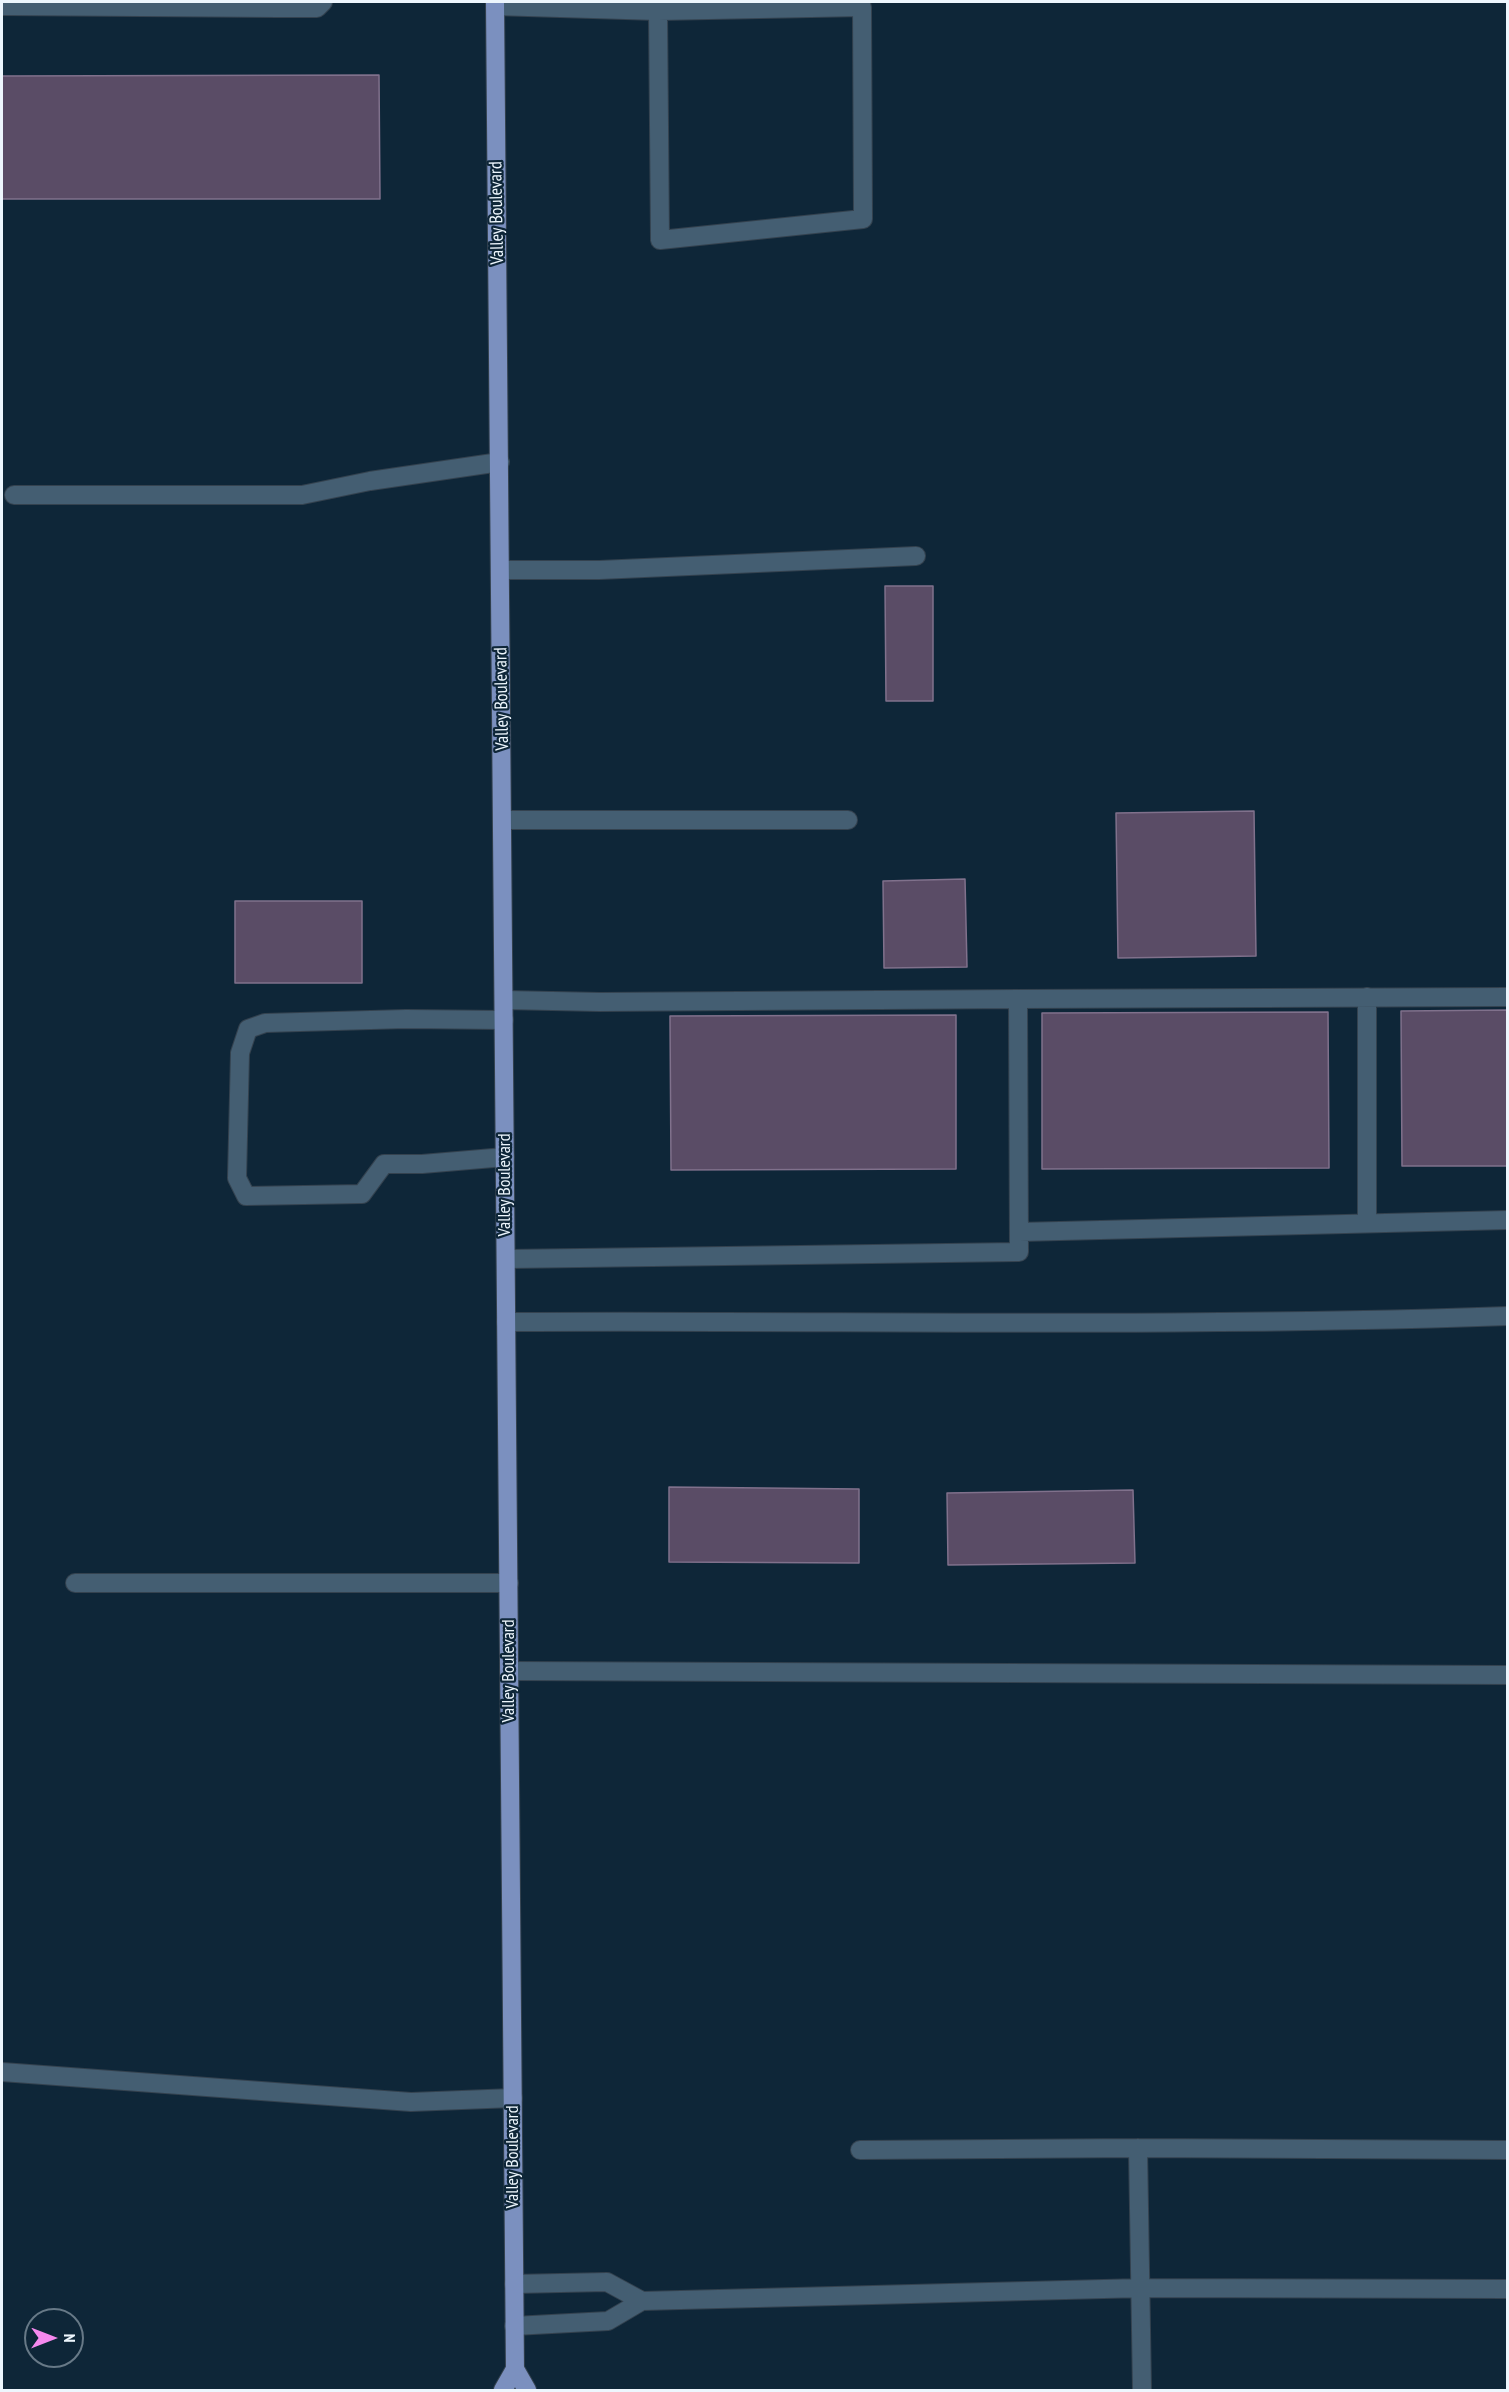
<!DOCTYPE html>
<style>
body{margin:0}
#map{position:relative;width:1509px;height:2392px;overflow:hidden;background:#0e2638;font-family:"PT Sans Narrow",sans-serif}
canvas{display:block}
.frame{position:absolute;inset:0;border:3px solid #edf6fd;pointer-events:none}
.north{position:absolute;left:24px;top:2308px;width:60px;height:60px;box-sizing:border-box;background:#0e2638;border:2px solid #677987;border-radius:50%;rotate:90deg;font-size:16px;font-weight:700;line-height:24px;text-align:center;color:#edf6fd}
.north::after{content:'';display:block;margin:auto;width:21px;height:27px;background:#f589ee;clip-path:polygon(50% 0,100% 100%,50% 72%,0 100%)}
</style>
<div id="map">
<canvas width="1509" height="2392"></canvas>
<div class="frame"></div>
<div class="north">N</div>
</div>
<script>
const c = document.querySelector('canvas').getContext('2d');
c.lineJoin = 'round';
function fill(path, color) { c.fillStyle = color; c.fill(path, 'evenodd'); }
function strokePath(path, color, width, dash) { c.strokeStyle = color; c.lineWidth = width; c.lineCap = dash ? 'butt' : 'round'; c.setLineDash(dash || []); c.stroke(path); }
function drawText(font, color, halo, rows, align = 'center') {
  c.font = font + ' "PT Sans Narrow",sans-serif'; c.lineWidth = 4.5; c.setLineDash([]); c.textBaseline = 'middle'; c.strokeStyle = halo; c.fillStyle = color; for (const [text, x, y, turn = 0] of rows) {
    c.save(); c.translate(x, y); c.rotate((+turn || 0) * Math.PI / 180); c.textAlign = isNaN(turn) ? turn : align; if (halo) c.strokeText(text, 0, 0); c.fillText(text, 0, 0); c.restore();
  }
}
const building = new Path2D(`
 M379,75L380,199H2V76Z
 M885,586H933V701H886Z
 M1254,811L1256,956L1118,958L1116,813Z
 M965,879L967,967L884,968L883,881Z
 M235,901H362V983H235Z
 M1508,1010V1166H1402L1401,1011Z
 M1328,1012L1329,1168L1042,1169V1013Z
 M956,1015V1169L671,1170L670,1016Z
 M669,1487L859,1489V1563L669,1562Z
 M1133,1490L1135,1563L948,1565L947,1493Z`);
fill(building, '#5a4c66');
strokePath(building, '#80718c', 1.5);
const lane = new Path2D(`
 M2,6L278,8H317L323,2
 M495,6L658,11L862,7L863,219L660,240L658,11
 M14,495H302L370,481L500,462
 M500,570H599L916,556
 M503,820H848
 M1367,997V1223
 M1018,999L1508,997
 M504,1000L600,1002L1018,999L1019,1252L506,1259
 M504,1020L406,1019L265,1023L248,1029L240,1053L237,1178L246,1196L362,1194L384,1164H422L505,1157
 M1019,1232L1508,1220
 M506,1322C840,1320 1174,1328 1508,1316
 M75,1583H509
 M509,1671L1508,1675
 M2,2072L411,2102L513,2098
 M1138,2148L1142,2390
 M860,2150L1138,2148L1508,2150
 M514,2284L607,2282L642,2301
 M514,2326L608,2321L642,2301L1142,2288L1508,2289`);
const primary = new Path2D(`
 M495,2L515,2369L503,2390
 M515,2369L527,2390`);
strokePath(lane, '#34424f', 20);
strokePath(primary, '#34424f', 20);
strokePath(lane, '#445e72', 18);
strokePath(primary, '#7b90bf', 18);
drawText('18px', '#edf6fd', '#0e2638', [
 ["Valley Boulevard",497,213,-91],
 ["Valley Boulevard",502,699,-91],
 ["Valley Boulevard",505,1185,-90],
 ["Valley Boulevard",509,1671,-90],
 ["Valley Boulevard",513,2157,-90]
]);
</script>
